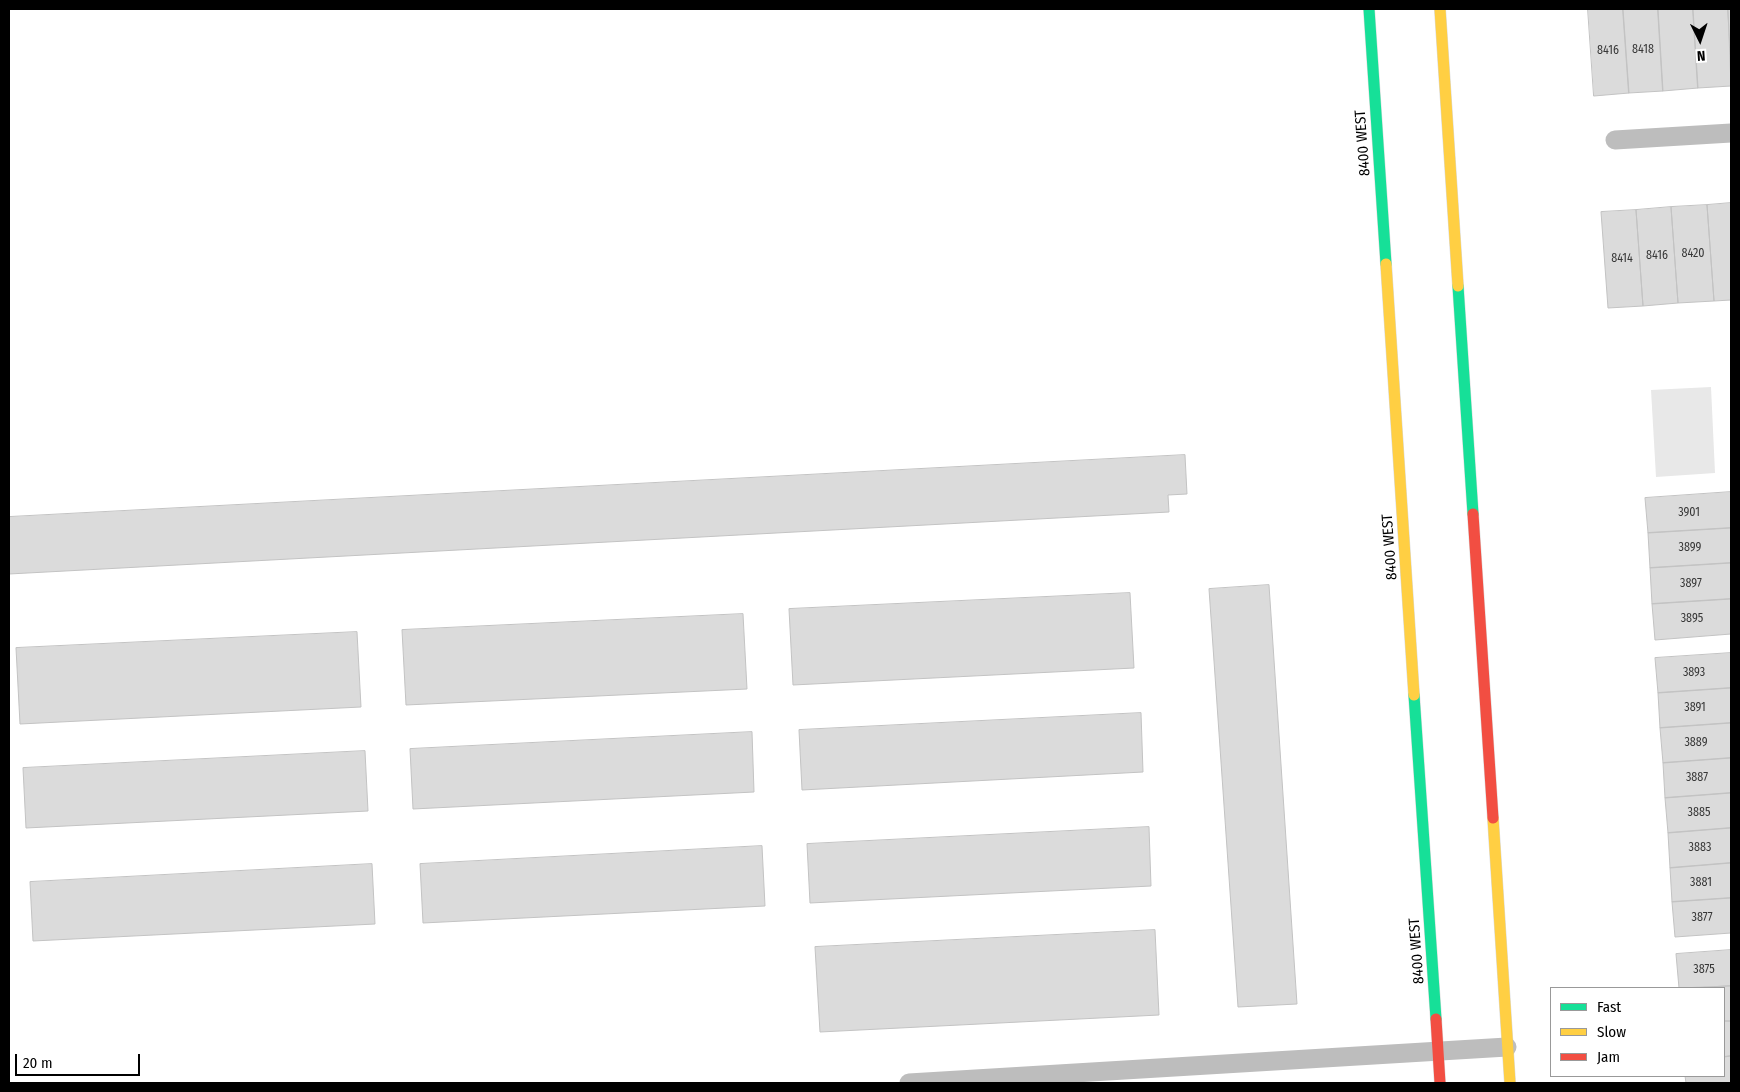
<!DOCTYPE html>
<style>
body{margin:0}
#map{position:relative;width:1740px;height:1092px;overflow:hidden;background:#fff;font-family:"Fira Sans Condensed",sans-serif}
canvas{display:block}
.frame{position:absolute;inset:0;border:10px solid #000;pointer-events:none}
.legend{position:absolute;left:1550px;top:987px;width:175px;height:90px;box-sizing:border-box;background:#fff;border:1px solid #999;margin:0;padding:6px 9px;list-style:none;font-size:15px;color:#000}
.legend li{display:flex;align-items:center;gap:10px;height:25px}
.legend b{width:25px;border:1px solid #999}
.north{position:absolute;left:1675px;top:15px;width:50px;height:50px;-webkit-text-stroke:4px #fff;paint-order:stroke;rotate:176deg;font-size:14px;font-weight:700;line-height:20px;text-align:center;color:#000}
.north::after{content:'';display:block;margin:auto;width:18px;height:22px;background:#000;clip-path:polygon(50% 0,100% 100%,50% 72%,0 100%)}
.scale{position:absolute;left:15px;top:1054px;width:125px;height:22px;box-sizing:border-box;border:2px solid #000;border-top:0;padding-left:6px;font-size:15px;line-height:18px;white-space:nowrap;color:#000;-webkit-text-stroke:4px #fff;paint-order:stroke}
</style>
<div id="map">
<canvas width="1740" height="1092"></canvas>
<div class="frame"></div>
<ul class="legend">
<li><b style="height:6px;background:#16e098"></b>Fast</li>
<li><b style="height:6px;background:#ffcf43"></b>Slow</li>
<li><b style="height:6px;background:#f24e42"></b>Jam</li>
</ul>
<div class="north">N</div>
<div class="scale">20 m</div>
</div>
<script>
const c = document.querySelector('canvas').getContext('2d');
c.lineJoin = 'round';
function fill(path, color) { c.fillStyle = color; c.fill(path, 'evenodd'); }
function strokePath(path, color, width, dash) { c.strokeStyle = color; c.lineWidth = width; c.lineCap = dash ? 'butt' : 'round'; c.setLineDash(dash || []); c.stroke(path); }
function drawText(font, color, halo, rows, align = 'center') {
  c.font = font + ' "Fira Sans Condensed",sans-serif'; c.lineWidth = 4; c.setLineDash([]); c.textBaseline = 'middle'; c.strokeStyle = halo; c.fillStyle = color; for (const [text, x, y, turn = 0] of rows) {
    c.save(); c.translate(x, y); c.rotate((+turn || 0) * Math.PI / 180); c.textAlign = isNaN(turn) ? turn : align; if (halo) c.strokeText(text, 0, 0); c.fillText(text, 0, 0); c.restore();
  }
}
fill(new Path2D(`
 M1711,387L1715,473L1656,477L1651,390Z`), '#e8e8e8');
const building = new Path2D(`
 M1588,9H1623L1629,93L1594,96Z
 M1623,9H1658L1663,91L1629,93Z
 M1658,9H1693L1698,88L1663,91Z
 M1693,9H1728L1731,86L1698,88Z
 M1728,9H1731V62Z
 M1731,203V300L1714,301L1707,205Z
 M1707,205L1714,301L1678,303L1671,207Z
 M1671,207L1678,303L1643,306L1636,210Z
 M1636,210L1643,306L1608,308L1601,212Z
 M1185,455L1187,494L1168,495L1169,512L9,574V517Z
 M1731,492V528L1648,533L1645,498Z
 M1731,528V563L1650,568L1648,533Z
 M1731,563V599L1652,604L1650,568Z
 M1269,585L1297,1004L1238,1007L1209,589Z
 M1130,593L1134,668L793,685L789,609Z
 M1731,599V634L1655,640L1652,604Z
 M743,614L747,689L406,705L402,630Z
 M357,632L361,707L20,724L16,648Z
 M1731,653V688L1658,693L1655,658Z
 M1731,688V723L1660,728L1658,693Z
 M1141,713L1143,772L802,790L799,730Z
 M1731,723V758L1663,763L1660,728Z
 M752,732L754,792L413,809L410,749Z
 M365,751L368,811L26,828L23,768Z
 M1731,758V793L1665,798L1663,763Z
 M1731,793V828L1668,833L1665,798Z
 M1149,827L1151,886L810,903L807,844Z
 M1731,828V863L1670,868L1668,833Z
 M762,846L765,906L423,923L420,864Z
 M1731,863V898L1672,902L1670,868Z
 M372,864L375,924L33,941L30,882Z
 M1731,898V933L1675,937L1672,902Z
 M1155,930L1159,1015L820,1032L815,947Z
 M1731,950V986L1679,988L1676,954Z
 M1731,986V1021H1724V988H1694Z
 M1724,1021H1731V1056L1724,1057Z
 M1731,1056V1083H1686L1685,1076H1724V1057Z`);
fill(building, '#dbdbdb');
strokePath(building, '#c3c3c3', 1);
const fast = new Path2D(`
 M1369,9L1386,264
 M1458,286L1473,514
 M1414,695L1436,1019`);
const slow = new Path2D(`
 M1440,9L1458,286
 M1386,264L1414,695
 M1493,818L1510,1083`);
const jam = new Path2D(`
 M1473,514L1493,818
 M1436,1019L1440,1083`);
strokePath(fast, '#dbdbdb', 12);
strokePath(slow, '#dbdbdb', 12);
strokePath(jam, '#dbdbdb', 12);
strokePath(new Path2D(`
 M1615,140L1731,133
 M909,1083L1507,1047`), '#bdbdbd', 19);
strokePath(fast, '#16e098', 11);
strokePath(slow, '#ffcf43', 11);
strokePath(jam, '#f24e42', 11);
drawText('12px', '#373737', null, [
 ["8418",1643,50],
 ["8416",1608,51],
 ["8420",1693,254],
 ["8416",1657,256],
 ["8414",1622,259],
 ["3901",1689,513],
 ["3899",1690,548],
 ["3897",1691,584],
 ["3895",1692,619],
 ["3893",1694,673],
 ["3891",1695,708],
 ["3889",1696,743],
 ["3887",1697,778],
 ["3885",1699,813],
 ["3883",1700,848],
 ["3881",1701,883],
 ["3877",1702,918],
 ["3875",1704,970]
]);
drawText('15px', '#000', '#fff', [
 ["8400 WEST",1363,143,-94],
 ["8400 WEST",1390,547,-94],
 ["8400 WEST",1417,951,-94]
]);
</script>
